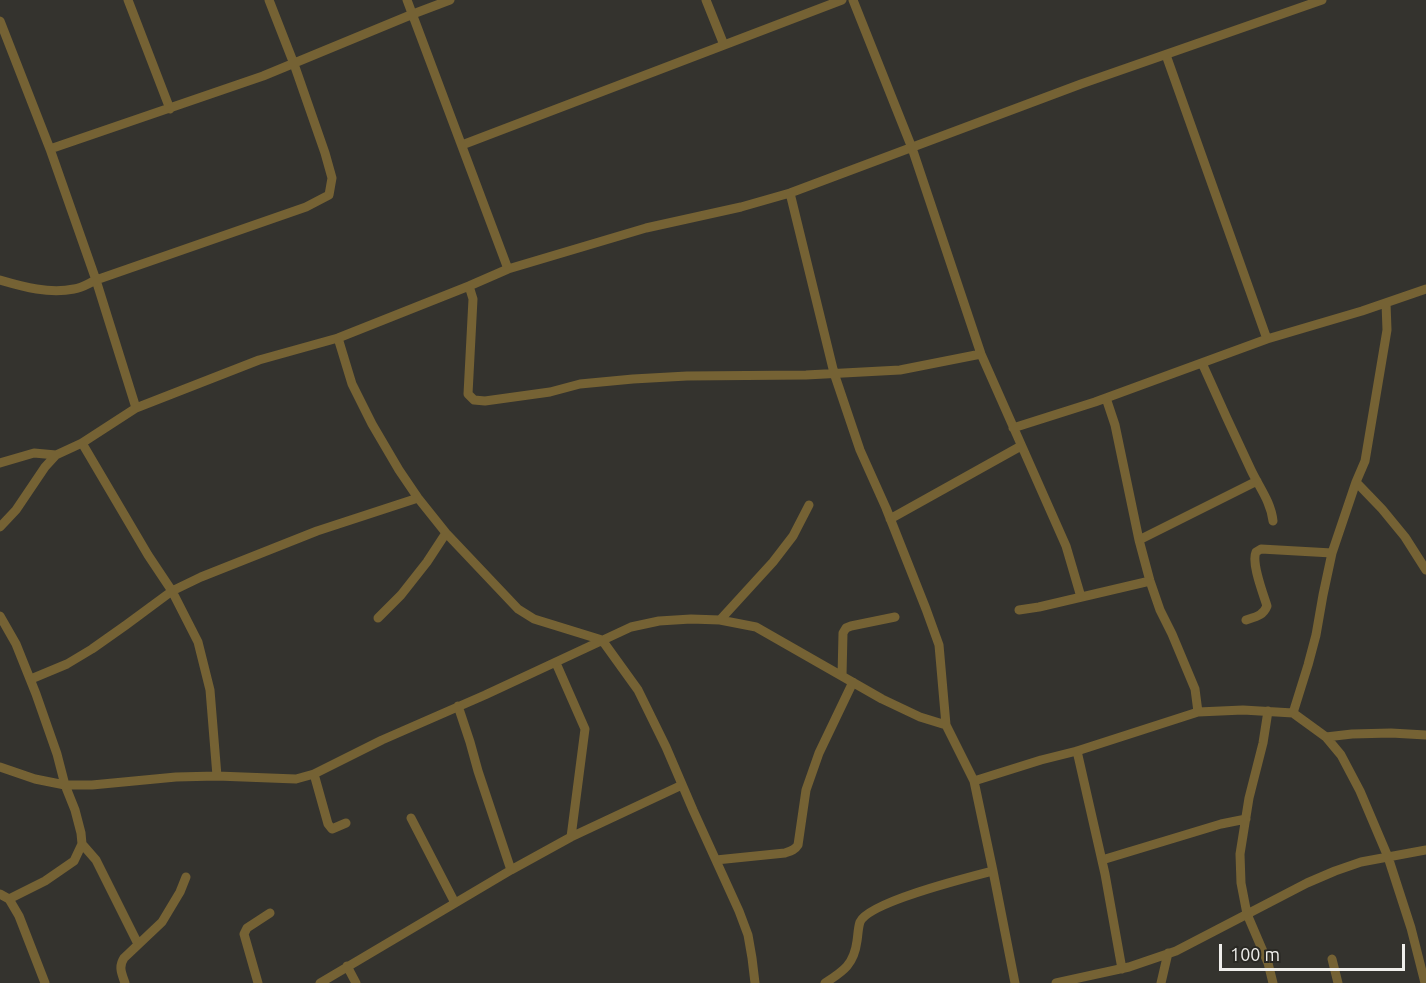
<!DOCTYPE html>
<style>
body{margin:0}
#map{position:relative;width:1426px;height:983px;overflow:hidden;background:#34332e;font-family:Ubuntu,sans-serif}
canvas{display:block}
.scale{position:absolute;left:1219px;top:944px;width:186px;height:27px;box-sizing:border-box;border:3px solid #efeeeb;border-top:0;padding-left:8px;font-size:18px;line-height:21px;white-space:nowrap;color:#efeeeb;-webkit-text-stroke:4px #2a2924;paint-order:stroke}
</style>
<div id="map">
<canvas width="1426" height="983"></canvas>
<div class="scale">100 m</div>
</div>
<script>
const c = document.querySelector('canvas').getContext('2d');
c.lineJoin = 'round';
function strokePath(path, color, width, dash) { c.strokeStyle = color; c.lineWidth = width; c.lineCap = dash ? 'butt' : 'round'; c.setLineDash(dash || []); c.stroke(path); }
strokePath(new Path2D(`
 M128,0L170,109
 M407,0L508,269
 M706,0L724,45
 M853,0L912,148L981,354L1066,546L1081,597
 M0,21L50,149L96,280L136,408
 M1166,55L1267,339
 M462,145L842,0
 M50,149L263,76L413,14L450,0
 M790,193L834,373L860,450L886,508L926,609L939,645L946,725L974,781L993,871L1015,983
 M0,280C24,287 49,294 74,289C82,288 89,283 96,280L306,207L329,195L332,178L325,153L294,64L269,0
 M469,286L473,299L468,394L474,400L485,401L550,392L580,384L633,379L687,376L806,375L900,370L981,354
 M338,338L352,384L372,424L399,470L418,498L446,533L518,609L534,619L602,640L638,690L666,747L693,810L739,911L748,935L752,958L755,983
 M1202,363C1218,399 1234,434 1251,470C1259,487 1271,502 1273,521
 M1106,398L1115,425L1139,540L1150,581L1160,610L1172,634L1195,689L1198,712
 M1013,428L1095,402L1267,339L1362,311L1426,289
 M82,443L148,555L172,591L198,642L210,690L217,776
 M0,463L34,453L56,455
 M1356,482L1382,509L1405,537L1426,570
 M890,519L1021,446
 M0,527L16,510L45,467L56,455L82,443L136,408L259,360L338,338L469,286L508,269L646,228L741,207L790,193L1081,84L1322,0
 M1139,540L1257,481
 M1019,610L1039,607L1150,581
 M0,616L16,644L36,694L57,754L65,785L75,810L81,833L82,844L74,861L45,881L9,899
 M378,618L401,595L427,562L446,533
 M720,620L773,562L793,536L809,505
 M1246,620C1255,617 1263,616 1267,606C1263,593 1251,563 1256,552L1261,549L1332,553
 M556,663L585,729L571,837
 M842,676L843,633L846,628L851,626L895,617
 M31,679L67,664L92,649L126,625L172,591L201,577L317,531L418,498
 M458,706L470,742L478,771L511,870
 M1268,711L1263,743L1249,798L1240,854L1241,883L1247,914L1268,963L1273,983
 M1293,713L1308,665L1316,635L1323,595L1332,553L1356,482L1365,461L1387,330L1386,303
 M1326,737L1352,734L1391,733L1426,735
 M1077,751L1105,874L1122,969
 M0,767L35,779L65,785H92L176,777L217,776L296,779L314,774L382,740L485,695L631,627L659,621L691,619L720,620L756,627L882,699L920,717L946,725
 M314,774L328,824L332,829L346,823
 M974,781L1041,760L1077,751L1198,712L1243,710L1293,713L1326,737L1341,755L1360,791L1388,857L1411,928L1425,983
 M411,818L455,903
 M82,844L96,860L138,944
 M716,860L785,853C791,851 795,850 798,845L806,790L819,753L853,682
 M1102,860L1221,824L1246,819
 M0,894L9,899L19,916L45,983
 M1332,959L1338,983
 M347,966L356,983
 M125,983C122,974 118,967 124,958L162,922L180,892L186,877
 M258,983L244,934L247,928L270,913
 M320,983L511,870L571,837L682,785
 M825,983C844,971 854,964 857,941C858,935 858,928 860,922C869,902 970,877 993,871
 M1056,983L1129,967L1176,951L1307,883L1335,871L1361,862L1426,850
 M1161,983L1168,953`), '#756234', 9);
</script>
